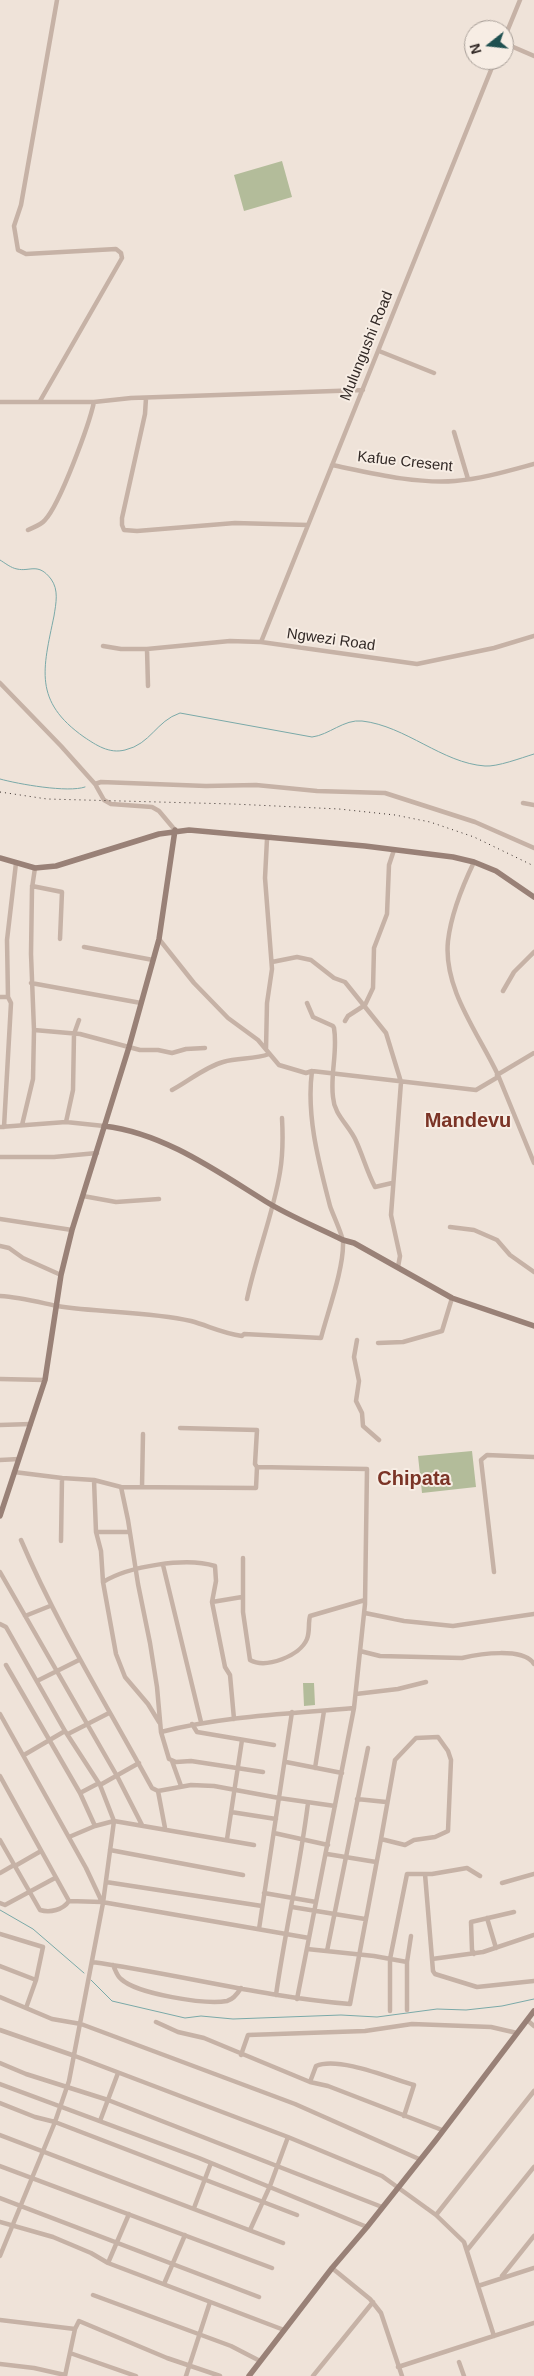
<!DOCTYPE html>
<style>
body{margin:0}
#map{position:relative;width:534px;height:2376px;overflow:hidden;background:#efe3d9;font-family:Helvetica,sans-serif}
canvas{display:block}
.north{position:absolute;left:464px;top:20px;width:50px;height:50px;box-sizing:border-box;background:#f7ede4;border:1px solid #a89f98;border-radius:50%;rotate:254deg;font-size:14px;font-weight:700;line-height:20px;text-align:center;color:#322926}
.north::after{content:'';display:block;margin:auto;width:18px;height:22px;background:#1f5050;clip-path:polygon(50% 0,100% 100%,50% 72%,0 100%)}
</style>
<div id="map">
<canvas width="534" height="2376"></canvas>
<div class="north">N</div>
</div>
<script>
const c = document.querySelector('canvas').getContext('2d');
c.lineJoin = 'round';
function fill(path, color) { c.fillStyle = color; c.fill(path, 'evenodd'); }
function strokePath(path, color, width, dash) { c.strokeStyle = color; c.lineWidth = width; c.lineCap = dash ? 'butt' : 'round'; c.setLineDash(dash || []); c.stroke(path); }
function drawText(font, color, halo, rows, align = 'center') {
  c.font = font + ' Helvetica,sans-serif'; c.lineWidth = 4; c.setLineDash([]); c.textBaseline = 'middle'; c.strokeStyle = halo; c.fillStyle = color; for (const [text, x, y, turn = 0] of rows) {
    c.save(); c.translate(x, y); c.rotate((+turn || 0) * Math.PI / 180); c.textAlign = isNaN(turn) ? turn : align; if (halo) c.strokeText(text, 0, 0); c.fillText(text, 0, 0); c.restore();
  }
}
fill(new Path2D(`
 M282,161L292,197L244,211L234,175Z
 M472,1451L476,1487L422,1493L418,1456Z
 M303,1683H314L315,1705L304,1706Z`), '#b3bc9a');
strokePath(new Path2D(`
 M0,560C5,563 11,568 17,569C30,572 38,562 51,579C59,590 56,603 54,616C43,669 33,701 84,737C96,745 109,754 125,750C151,744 156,721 180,713L312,737C329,735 344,719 362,721C406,726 442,763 485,766C497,767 521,758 534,754
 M0,779C18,784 68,793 85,787
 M0,1910L33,1929L84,1973
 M91,1980L112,2001L185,2018L201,2016L233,2019L341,2015L377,2017L437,2009L466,2010L502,2006L534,1999`), '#7aa9a8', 1);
strokePath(new Path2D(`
 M504,39L520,0
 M504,43L534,56
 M379,351L434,373
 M146,398L145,414L122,518V525L124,530L137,531L235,523L308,525
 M40,401L122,258L121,253L116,249L26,254L18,250L14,226L21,205L57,0
 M0,402H94L131,398L363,390
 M454,432L468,479
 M332,465C371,473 415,484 455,481C481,479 508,471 534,464
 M28,530C34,527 41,525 45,520C60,504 89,425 94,402
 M261,642L495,60
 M103,646L121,649H147L230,641L261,642L417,664L494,648L534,636
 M147,649L148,686
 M0,683L61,746L95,784L104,800L111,804L152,807L159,811L175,830
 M95,784L101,782L206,786L256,785L317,791L385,793L475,822L534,848
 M523,803L534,805
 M474,862C462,887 451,914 448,941C443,989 479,1034 498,1075C510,1104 522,1134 534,1163
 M32,886L62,892L60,939
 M159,939L194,983L228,1018L258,1040L279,1065L306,1073L312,1071L476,1090L498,1077
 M84,947L153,960
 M272,962L297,957L311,960L334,978L345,982L386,1033L401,1082L391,1215L400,1256L398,1267
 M31,983L141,1003
 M503,991L514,972L534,952
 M0,997H8
 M307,1003L313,1017L333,1026L334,1028C338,1051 330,1074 333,1097C334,1115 349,1125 356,1141C363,1156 367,1172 375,1187L392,1183
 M345,1021L348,1016L365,1005L373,988L374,948L387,914L389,865L394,850
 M34,1030L80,1034L140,1050H158L172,1053L186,1049L205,1048
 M266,1049L267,1003L272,969L265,878L267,839L271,837
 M497,1075L534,1053
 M172,1090C189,1081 205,1067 223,1062C239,1057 254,1060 269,1054
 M66,1122L73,1090L74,1034L79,1020
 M22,1125L33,1079L34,1030L31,954L32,888L35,868
 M0,1127L66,1122L104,1126
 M4,1127L11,1003L8,997L7,940L16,863
 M0,1157H54L97,1153
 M83,1196L116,1202L159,1199
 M0,1219L72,1230
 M450,1227L474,1230L497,1240L510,1255L534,1272
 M0,1246L9,1248L23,1258L61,1275
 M0,1296C20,1297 38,1302 57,1306C101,1313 147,1311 191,1321C209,1326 222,1333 242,1336L244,1334L321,1338C328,1311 344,1268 343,1242C343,1236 333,1215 330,1206C319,1163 306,1116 312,1071
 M247,1299C256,1256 273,1215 280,1172C283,1154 283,1136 282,1118
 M357,1340L354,1357L359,1381L356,1401L362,1413L363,1426L379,1440
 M378,1343L403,1342L442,1331L452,1298
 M0,1379L45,1380
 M0,1425L31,1424
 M180,1428L257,1430L255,1464L257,1467
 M0,1460L19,1459
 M14,1472L62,1478
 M94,1480L96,1532L101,1551L103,1582L116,1654L125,1677L148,1704L159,1722
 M121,1487L128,1520L138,1584L150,1643L157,1687L161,1732L169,1759L176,1762L191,1761L263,1772
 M142,1487L143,1434
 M96,1532H129
 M21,1540C58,1627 107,1705 152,1788L158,1791L191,1785L214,1786L279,1798L335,1806
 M243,1558V1612L250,1660C266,1669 300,1656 307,1639C310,1632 308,1623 310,1616L365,1600
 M163,1565L201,1722
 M0,1572L117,1776L142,1825
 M494,1572L481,1460L487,1455L534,1457
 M103,1582C129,1566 186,1557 215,1566L216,1581L212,1602L225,1667L230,1675L234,1719
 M212,1602L242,1597
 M365,1613L404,1621L453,1626L534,1614
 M25,1616L50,1606
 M0,1624L6,1627L65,1731L100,1785L114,1821L103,1903L69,2081L55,2122L0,2256
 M360,1651L380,1656L462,1658C479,1654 523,1647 534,1664
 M6,1665L80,1793L99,1783
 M37,1681L79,1660
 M356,1694L398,1689L426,1682
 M0,1714L86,1868L102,1902
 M192,1724L197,1732L274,1745
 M161,1732C224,1716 289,1714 354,1708
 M68,1734L109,1713
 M24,1755L65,1731
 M172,1761L181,1786
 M286,1762L342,1773
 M315,1768L324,1711
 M0,1776L69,1901L102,1902L309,1938L354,1708L365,1604L367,1469L257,1467L256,1488L121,1487L94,1480L62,1478L61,1541
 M100,1785L139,1763
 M158,1791L165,1828
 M80,1793L95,1826
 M357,1799L386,1802
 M231,1812L276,1819
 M274,1833L328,1845
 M69,1837L95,1826L114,1821L254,1845
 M227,1839L242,1740
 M0,1840L40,1910C50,1913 63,1910 69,1901
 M110,1850L243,1875
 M327,1854L376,1862
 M15,1866L41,1851
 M0,1873L14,1865
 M425,1874L433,1971L435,1974L477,1987L534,1981
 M106,1882L262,1906
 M502,1883L534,1874
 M264,1893L316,1902
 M0,1903L5,1905L55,1878
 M292,1907L365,1919
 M487,1918L496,1948
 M259,1929L292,1712
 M0,1934L43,1947L36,1980L0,1966
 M307,1949L374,1956L407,1962
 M327,1951L368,1748
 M474,1954L472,1950L471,1922L514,1912
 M432,1959L483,1952L534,1935
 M92,1962C178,1974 263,1997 350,2004L381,1839L405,1845L414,1840L435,1837L448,1831L451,1760L448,1751L438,1737L416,1738L395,1760L381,1839
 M113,1965C115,1969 117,1976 121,1979C137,1994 206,2005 227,2001C234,1999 238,1993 241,1988
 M276,1995C285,1931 300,1868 308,1803
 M0,1997L52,2019L81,2024L295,2104L419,2159
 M297,1999L309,1938
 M26,2008L36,1980
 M407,2010V1962L411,1936
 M390,2011V1959L407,1874H432L467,1868L480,1876
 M527,2020L534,2026
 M156,2022L178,2032L204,2038L310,2082L328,2086L442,2130
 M0,2030L75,2056L288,2137L382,2176L436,2215L464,2242L494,2336
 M241,2055L248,2035L365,2031L412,2024L491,2027L517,2033
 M0,2063L26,2074L108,2100L382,2207
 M310,2082L316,2066C338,2056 390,2078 414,2085L404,2116
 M0,2084L199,2158L367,2227
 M0,2103L35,2117L55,2122L297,2215
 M100,2121L118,2073
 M0,2135L283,2243
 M0,2166L272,2268
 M0,2198L259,2297
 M194,2208L211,2163
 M436,2215L534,2091
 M0,2222L53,2237L91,2253L108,2263L284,2330
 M250,2230L270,2186L288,2137
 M468,2249L534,2167
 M108,2263L129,2214
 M332,2268L370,2299L381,2313L402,2376
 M502,2276L534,2236
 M164,2284L185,2235
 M478,2286L534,2268
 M93,2295L231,2346L260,2361
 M0,2320L75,2329
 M70,2353L136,2376
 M459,2362L464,2376
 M0,2364L34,2368L65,2375
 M398,2367L534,2323
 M65,2376L75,2329L79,2321L167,2358L220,2376
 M186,2376L210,2302
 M313,2376L373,2302`), '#c6b2a6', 4.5);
strokePath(new Path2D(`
 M0,858L35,868L56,866L159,834L189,830L365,846L453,857L474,862L496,871L534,897
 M104,1126C163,1133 215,1170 265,1201C289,1216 317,1227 343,1240L354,1243L452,1298L534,1326
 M0,1516L45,1380L61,1275L72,1230L129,1047L159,939L175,830
 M249,2376L332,2268L367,2227L436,2140L534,2011`), '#998177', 5.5);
strokePath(new Path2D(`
 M0,792L47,799L233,804L339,809L395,815L430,822L474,837L534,866`), '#322926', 1, [1, 4]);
drawText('15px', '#322926', '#f7ede4', [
 ["Mulungushi Road",367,346,-68],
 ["Kafue Cresent",405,462,6],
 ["Ngwezi Road",331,640,8]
]);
drawText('bold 20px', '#7b3426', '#f7ede4', [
 ["Mandevu",468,1121],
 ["Chipata",414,1479]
]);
</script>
